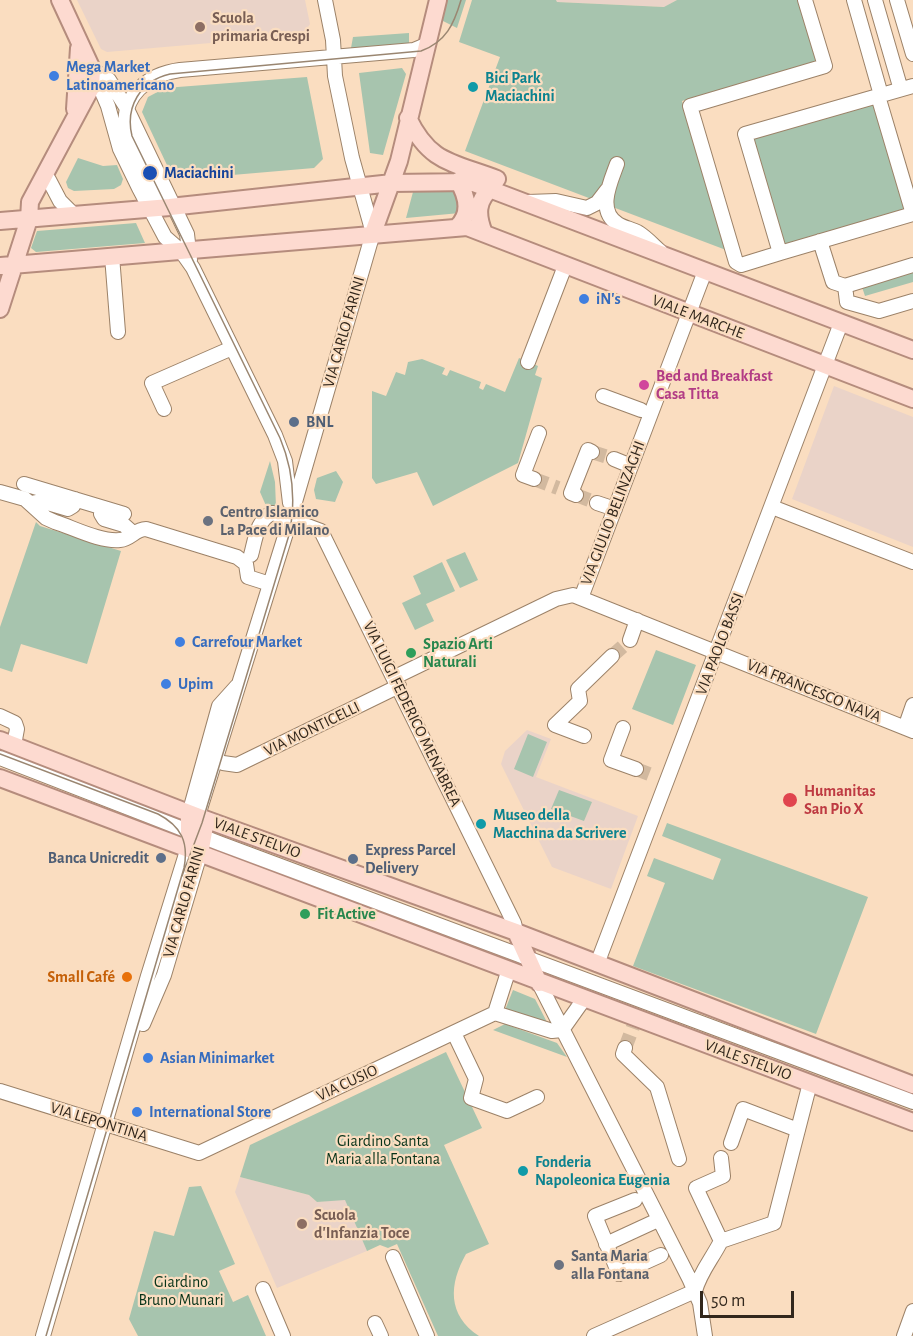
<!DOCTYPE html>
<meta charset="utf-8">
<style>
body{margin:0}
#map{position:relative;width:913px;height:1336px;overflow:hidden;background:#faddc0;font-family:"Alegreya Sans",sans-serif}
canvas{display:block}
.scale{position:absolute;left:700px;top:1291px;width:94px;height:27px;box-sizing:border-box;border:3px solid #32271c;border-top:0;padding-left:8px;font-size:18px;line-height:21px;white-space:nowrap;color:#32271c;-webkit-text-stroke:4px #faddc0;paint-order:stroke}
</style>
<div id="map">
<canvas width="913" height="1336"></canvas>
<div class="scale">50 m</div>
</div>
<script>
const c = document.querySelector('canvas').getContext('2d');
c.lineJoin = 'round';
function fill(path, color) { c.fillStyle = color; c.fill(path, 'evenodd'); }
function strokePath(path, color, width, dash) { c.strokeStyle = color; c.lineWidth = width; c.lineCap = dash ? 'butt' : 'round'; c.setLineDash(dash || []); c.stroke(path); }
function drawText(font, color, halo, rows, align = 'center') {
  c.font = font + ' "Alegreya Sans",sans-serif'; c.lineWidth = 4.5; c.setLineDash([]); c.textBaseline = 'middle'; c.strokeStyle = halo; c.fillStyle = color; for (const [text, x, y, turn = 0] of rows) {
    c.save(); c.translate(x, y); c.rotate((+turn || 0) * Math.PI / 180); c.textAlign = isNaN(turn) ? turn : align; if (halo) c.strokeText(text, 0, 0); c.fillText(text, 0, 0); c.restore();
  }
}
fill(new Path2D(`
 M77,0H305L310,24L303,35L107,52L101,49Z
 M556,0H677L665,7L557,2Z
 M834,386L913,417V547L792,499Z
 M527,730L551,739L536,777L638,816L611,889L552,867L501,764L505,751Z
 M240,1177L309,1195L317,1202L345,1199L367,1251L277,1288L235,1192Z`), '#ead3c8');
fill(new Path2D(`
 M444,0H466L457,28L439,19Z
 M472,0H556L557,2L664,7L677,0H800L818,61L682,101L726,250L465,151L500,57L459,42Z
 M409,33V43L351,48L353,37Z
 M402,68L406,74L383,155L370,153L359,73Z
 M307,77L323,159L314,168L174,180L142,112L148,97L165,88Z
 M875,102L907,211L783,247L751,138Z
 M78,158L103,166L117,165L123,179L121,185L114,189L74,191L68,188L66,182Z
 M413,192H454L457,195L460,213L406,218Z
 M136,223L145,243L36,252L31,248L37,231Z
 M913,272V282L865,296L862,287Z
 M519,358L538,366L535,375L542,378L518,463L433,506L417,472L376,484L372,478V391L386,396L396,372L405,375L408,362L422,359L445,368L442,374L447,376L450,370L481,382L479,388L483,390L486,384L505,392Z
 M270,461L275,482L276,507L267,508L260,492Z
 M336,471L343,482L335,502L316,499L314,490L317,478Z
 M36,522L40,526L121,551L87,664L21,644L12,672L0,668V627Z
 M465,552L478,580L460,588L446,560Z
 M442,562L455,591L426,604L434,621L415,630L402,603L421,594L413,576Z
 M656,650L696,665L673,725L632,709Z
 M528,734L547,742L533,777L514,769Z
 M559,790L592,802L584,821L551,809Z
 M667,823L868,897L816,1034L633,966L665,883L647,876L654,858L713,880L721,859L662,836Z
 M513,990L535,999L549,1026L505,1010Z
 M505,1024L557,1043L567,1057L493,1030Z
 M446,1052L482,1128L444,1145L489,1244L466,1254C449,1284 447,1315 479,1336H438L397,1244L388,1248L380,1245L367,1251L345,1200L317,1202L309,1195L240,1177L250,1145Z
 M201,1186L235,1264L219,1271L233,1302L248,1295L266,1336H138L129,1319L154,1231L174,1236L189,1187Z`), '#a7c4ae');
strokePath(new Path2D(`
 M592,452L614,459
 M534,479L558,488
 M576,495L597,503
 M612,656L630,640
 M636,769L654,776
 M625,1048L633,1027`), '#d2b99f', 14, [14, 7]);
const minor = new Path2D(`
 M854,0L881,95
 M875,0L899,83
 M897,0L913,54
 M92,69L108,106L120,149L139,188L165,237L181,251L193,268L275,435L285,461L290,503
 M92,69L109,80L126,107L187,234L190,260
 M878,96L913,214L780,253L745,134L913,86
 M617,164C611,181 596,211 618,224C624,228 633,229 639,233C647,238 654,246 661,252
 M49,180L60,201L74,215
 M528,202L556,201L587,208L597,203L607,190
 M163,208C151,184 133,157 127,132C119,96 149,74 180,70L414,50L426,45
 M820,241L833,282L845,286L913,265
 M780,253L741,265L736,262L690,106L825,66L805,0
 M112,256L118,332
 M845,286L847,302L879,311L913,301
 M528,362L565,266
 M603,396L641,410
 M164,409L152,383L232,348
 M614,459L631,466
 M534,479L523,475L539,433
 M24,484L124,514
 M0,492L25,499L46,518L55,522C74,528 100,542 120,540C131,539 135,529 146,529L237,557L246,564L248,577L270,584
 M576,495L571,493L588,450L592,452
 M31,503L41,501L68,509L73,506L75,499
 M597,503L615,509
 M772,507L913,562
 M103,508L101,514L104,519L124,525L133,533
 M251,555C255,541 257,518 273,513L321,531L514,923L516,932
 M581,598L705,271
 M630,640L637,620
 M395,677L556,599L573,595L913,731
 M0,716L15,723L17,729L14,745
 M623,728L611,760L636,769
 M905,728L913,705
 M584,736L555,725L580,701L578,689L612,656
 M0,758L219,843L913,1102
 M223,763L237,765L399,686
 M189,814L219,706L237,686
 M597,964L841,323
 M539,983L689,1278L700,1303L705,1336
 M495,1013L552,1031L562,1030L584,999
 M495,1013L508,972
 M143,1024L164,975L200,854
 M454,1033L476,1079L471,1098L507,1111L537,1097
 M625,1048L623,1054L657,1087L679,1159
 M0,1091L199,1153L495,1013
 M731,1143L743,1109L798,1130
 M635,1200L595,1216L619,1274L661,1255
 M721,1241L774,1223L810,1083
 M606,1244L658,1220
 M393,1257L427,1336
 M263,1289L283,1336
 M695,1291C700,1272 712,1259 721,1241L696,1188L723,1176L721,1158
 M375,1323L381,1336
 M43,1336L148,976L286,533L373,233L352,158L335,76L333,40L325,0
 M594,1336L695,1291
 M904,1336L913,1311`);
const major = new Path2D(`
 M75,109L79,48
 M408,118C430,164 453,162 497,179
 M0,221L170,207L392,183L471,182L913,350
 M457,227C472,214 467,196 458,181
 M373,233L399,161L438,0
 M484,233C477,216 476,200 492,188
 M0,266L467,227L913,399
 M0,309L29,219L30,202L91,88L92,69L60,0
 M0,740L199,817L516,932L913,1085
 M0,778L913,1122
 M189,849V814
 M200,854L206,820
 M516,932L539,983`);
strokePath(minor, '#9c8268', 16);
strokePath(major, '#b58c7d', 20);
strokePath(minor, '#fff', 14);
strokePath(major, '#fddad0', 16);
strokePath(new Path2D(`
 M0,754L158,814C181,826 189,842 184,868L46,1336
 M182,876L202,823L289,535C296,502 293,469 280,438L132,136C125,107 140,81 170,74L421,51C446,42 454,24 461,0`), '#9a8671', 1.5);
for (const [x, y, r, color] of [
 [200,27,6,"#8d6e63"],
 [54,76,6,"#3f7fe0"],
 [473,87,6,"#0f9aa8"],
 [150,173,8,"#1a4fb4"],
 [584,299,6,"#3f7fe0"],
 [644,385,6,"#d1479c"],
 [294,422,6,"#5c6f8a"],
 [208,521,6,"#6b7280"],
 [180,642,6,"#3f7fe0"],
 [411,653,6,"#2e9e5b"],
 [166,684,6,"#3f7fe0"],
 [790,800,8,"#e0444e"],
 [481,824,6,"#0f9aa8"],
 [161,858,6,"#5c6f8a"],
 [353,859,6,"#5c6f8a"],
 [305,914,6,"#2e9e5b"],
 [127,977,6,"#e8710a"],
 [148,1058,6,"#3f7fe0"],
 [137,1112,6,"#3f7fe0"],
 [523,1171,6,"#0f9aa8"],
 [302,1224,6,"#8d6e63"],
 [559,1265,6,"#6b7280"]
]) { const dot = new Path2D(); dot.arc(x, y, r, 0, 2 * Math.PI); c.fillStyle = color; c.fill(dot); strokePath(dot, '#faddc0', 2); }
drawText('bold 16px', '#785e54', '#faddc0', [
 ["Scuola",212,18],
 ["primaria Crespi",212,36],
 ["Scuola",314,1215],
 ["d'Infanzia Toce",314,1233]
], 'left');
drawText('bold 16px', '#366cbe', '#faddc0', [
 ["Mega Market",66,67],
 ["Latinoamericano",66,85],
 ["iN's",596,299],
 ["Carrefour Market",192,642],
 ["Upim",178,684],
 ["Asian Minimarket",160,1058],
 ["International Store",149,1112]
], 'left');
drawText('bold 16px', '#0d838f', '#faddc0', [
 ["Bici Park",485,78],
 ["Maciachini",485,96],
 ["Museo della",493,815],
 ["Macchina da Scrivere",493,833],
 ["Fonderia",535,1162],
 ["Napoleonica Eugenia",535,1180]
], 'left');
drawText('bold 16px', '#164399', '#faddc0', [
 ["Maciachini",164,173]
], 'left');
drawText('16px', '#32271c', '#faddc0', [
 ["VIALE MARCHE",698,317,21],
 ["VIA CARLO FARINI",344,332,-74],
 ["VIA GIULIO BELINZAGHI",613,513,-69],
 ["VIA PAOLO BASSI",720,644,-69],
 ["VIA FRANCESCO NAVA",814,691,22],
 ["VIA LUIGI FEDERICO MENABREA",412,714,64],
 ["VIA MONTICELLI",312,729,-26],
 ["VIALE STELVIO",257,838,20],
 ["VIA CARLO FARINI",184,902,-74],
 ["VIALE STELVIO",748,1060,20],
 ["VIA CUSIO",347,1083,-25],
 ["VIA LEPONTINA",99,1122,17]
]);
drawText('bold 16px', '#b23c85', '#faddc0', [
 ["Bed and Breakfast",656,376],
 ["Casa Titta",656,394]
], 'left');
drawText('bold 16px', '#4e5e75', '#faddc0', [
 ["BNL",306,422],
 ["Express Parcel",365,850],
 ["Delivery",365,868],
 ["Banca Unicredit",149,858,"right"]
], 'left');
drawText('bold 16px', '#5b616d', '#faddc0', [
 ["Centro Islamico",220,512],
 ["La Pace di Milano",220,530],
 ["Santa Maria",571,1256],
 ["alla Fontana",571,1274]
], 'left');
drawText('bold 16px', '#27864d', '#faddc0', [
 ["Spazio Arti",423,644],
 ["Naturali",423,662],
 ["Fit Active",317,914]
], 'left');
drawText('bold 16px', '#be3a42', '#faddc0', [
 ["Humanitas",804,791],
 ["San Pio X",804,809]
], 'left');
drawText('bold 16px', '#c56008', '#faddc0', [
 ["Small Café",115,977]
], 'right');
drawText('16px', '#073319', '#faddc0', [
 ["Giardino Santa",383,1141],
 ["Maria alla Fontana",383,1159],
 ["Giardino",181,1282],
 ["Bruno Munari",181,1300]
]);
</script>
